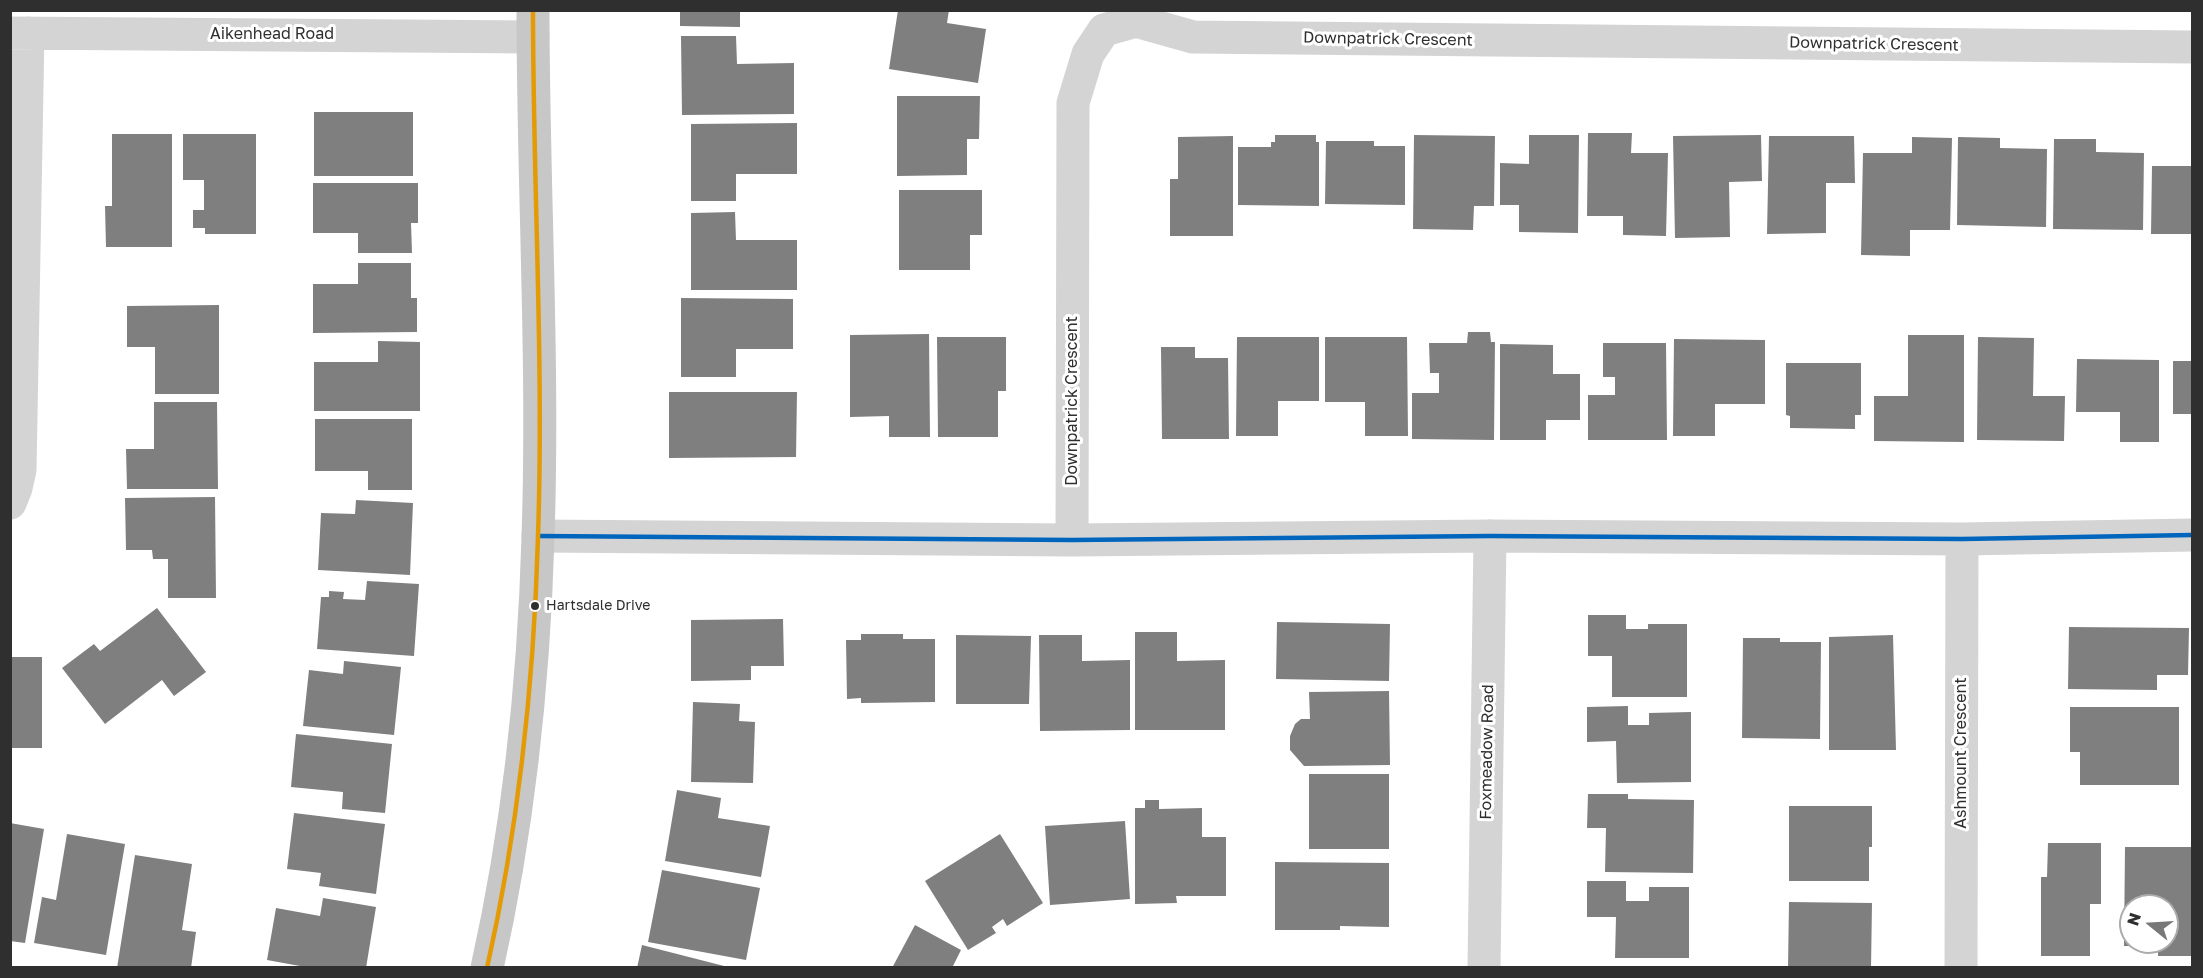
<!DOCTYPE html>
<style>
body{margin:0}
#map{position:relative;width:2203px;height:978px;overflow:hidden;background:#fff;font-family:"Golos Text",sans-serif}
canvas{display:block}
.frame{position:absolute;inset:0;border:12px solid #2f2f2f;pointer-events:none}
.north{position:absolute;left:2119px;top:894px;width:60px;height:60px;box-sizing:border-box;background:#fff;border:2px solid #acacac;border-radius:50%;rotate:288deg;font-size:16px;font-weight:700;line-height:24px;text-align:center;color:#2f2f2f}
.north::after{content:'';display:block;margin:auto;width:21px;height:27px;background:#787878;clip-path:polygon(50% 0,100% 100%,50% 72%,0 100%)}
</style>
<div id="map">
<canvas width="2203" height="978"></canvas>
<div class="frame"></div>
<div class="north">N</div>
</div>
<script>
const c = document.querySelector('canvas').getContext('2d');
c.lineJoin = 'round';
function fill(path, color) { c.fillStyle = color; c.fill(path, 'evenodd'); }
function strokePath(path, color, width, dash) { c.strokeStyle = color; c.lineWidth = width; c.lineCap = dash ? 'butt' : 'round'; c.setLineDash(dash || []); c.stroke(path); }
function drawText(font, color, halo, rows, align = 'center') {
  c.font = font + ' "Golos Text",sans-serif'; c.lineWidth = 6; c.setLineDash([]); c.textBaseline = 'middle'; c.strokeStyle = halo; c.fillStyle = color; for (const [text, x, y, turn = 0] of rows) {
    c.save(); c.translate(x, y); c.rotate((+turn || 0) * Math.PI / 180); c.textAlign = isNaN(turn) ? turn : align; if (halo) c.strokeText(text, 0, 0); c.fillText(text, 0, 0); c.restore();
  }
}
fill(new Path2D(`
 M680,10H740V27L680,26Z
 M898,10H949L947,23L986,29L978,83L889,69Z
 M681,36H736L737,64L794,63V114L682,115Z
 M897,96H980L979,139H967V175L897,176Z
 M314,112H413V176H314Z
 M797,123V174H736V201H691V124Z
 M1588,133H1632L1631,153H1668L1666,236L1623,235V216H1587Z
 M112,134H172V247H106L105,206H112Z
 M183,134H256V234H205V228H193V210H204V180H183Z
 M1275,135H1316V142H1319V206L1238,205V147H1271V142H1275Z
 M1414,135L1495,136L1494,206H1474L1473,230L1413,229Z
 M1529,135H1579L1578,233L1519,232V205H1500V163L1529,164Z
 M1761,135L1762,181L1729,182L1730,237L1675,238L1673,136Z
 M1233,136V236H1170V179H1178V137Z
 M1769,136H1854L1855,183H1826V233L1767,234Z
 M1912,137L1952,138L1950,230H1910V256L1861,255L1863,153H1912Z
 M1958,137L2000,138V148L2047,149L2046,227L1957,225Z
 M2054,139H2096V152L2144,153L2143,230L2053,229Z
 M1326,141H1374V146H1405V205L1325,204Z
 M2152,166H2192V234H2151Z
 M313,183H418V223H411L412,253H358V233H313Z
 M899,190H982V235H970V270H899Z
 M735,212L736,240H797V290H691V213Z
 M358,263H411V298H417V332L313,333V284H358Z
 M681,298L793,299V349H736V377H681Z
 M219,305V394H155V347H127V306Z
 M1468,332H1490L1491,342H1495L1494,440L1412,439V393H1439V373H1430L1429,343H1467Z
 M929,334L930,437H889V416L850,417V335Z
 M1908,335H1964V442L1874,441V396H1908Z
 M937,337H1006V391H998V437H938Z
 M1237,337H1319V401H1278V436H1236Z
 M1325,337H1407L1408,436H1365V402H1325Z
 M1978,337L2034,338L2033,396H2065L2064,441L1977,440Z
 M1674,339L1765,340V404H1715V436H1673Z
 M378,341L420,342V411H314V362H378Z
 M1603,343H1666L1667,440H1588V395H1615V377H1603Z
 M1500,344L1553,345V374H1580V420H1546V440H1500Z
 M1161,347H1195V358H1228L1229,439H1162Z
 M2077,359L2159,360V442H2120V412H2076Z
 M2173,361H2192V414H2173Z
 M1786,363H1861V415H1855V429L1790,428V416L1786,415Z
 M669,392H797L796,457L669,458Z
 M154,402H217L218,489H127L126,449H154Z
 M315,419H412V490H368V471H315Z
 M215,497L216,598H168V559H153L152,550H126L125,498Z
 M356,500L413,503L410,575L318,570L321,513L355,514Z
 M367,581L419,584L414,656L317,649L321,597H329V591L344,592L343,599L365,600Z
 M157,608L206,672L174,696L162,680L105,724L62,668L94,644L100,651Z
 M1588,615H1626V629H1648V624H1687V697H1612V656H1588Z
 M783,619L784,666H751V680L691,681V620Z
 M1277,622L1390,624L1389,681L1276,679Z
 M2069,627L2189,628L2188,675H2157V690L2068,689Z
 M1135,632H1177V661L1225,660V730H1135Z
 M861,634H903V639H935V702L861,703V698L847,699L846,640H861Z
 M956,635L1031,636L1029,704H956Z
 M1039,635H1082V661L1130,660V730L1040,731Z
 M1893,635L1896,750H1829V637Z
 M1743,638H1780V642H1821L1820,739L1742,738Z
 M10,657H42V748H12Z
 M344,661L401,667L394,735L303,726L309,670L343,674Z
 M1389,691L1390,765L1304,766L1290,750V736L1295,724L1301,719H1310L1309,692Z
 M693,702L740,704L739,721L755,722L753,783L691,782Z
 M1628,706V725H1649V713L1691,712V782L1617,783L1616,741L1587,742V707Z
 M2070,707H2179V785H2080V752H2070Z
 M296,734L392,744L385,813L342,809L343,792L291,787Z
 M1309,774H1389V849H1309Z
 M677,790L721,798L718,818L770,826L761,877L665,861Z
 M1588,794H1628V799L1694,800L1693,873L1605,872L1606,828H1587Z
 M1145,800H1159V809L1202,808V837H1226V896H1176L1177,903L1135,904V808H1145Z
 M1789,806H1872V847H1869V881H1789Z
 M294,813L385,824L376,894L319,886L321,873L287,869Z
 M1125,821L1130,899L1050,905L1045,826Z
 M10,823L44,829L25,943L10,941Z
 M67,834L125,844L106,955L34,943L42,897L56,900Z
 M1000,834L1043,903L1007,926L1003,919L992,927L996,933L968,950L925,881Z
 M2048,843H2101V904H2090V956H2041V877H2047Z
 M2125,847H2192V956H2158V946H2124ZM2131,906H2167V942H2131Z
 M135,855L192,864L182,930L196,932L191,968H117Z
 M1275,862L1389,863V927L1340,926V930H1275Z
 M662,870L760,888L746,960L648,942Z
 M1587,881H1626V901H1649V887H1689V958H1615L1616,917H1587Z
 M323,898L376,907L366,968H311L267,960L276,908L320,916Z
 M1789,902L1872,903L1871,968H1788Z
 M915,925L961,950L952,968H892Z
 M642,945L728,967V968H637Z`), '#7f7f7f');
strokePath(new Path2D(`
 M10,33L533,37
 M10,503L16,488L20,470L28,33
 M538,536L1072,540L1490,536L1962,539L2192,535
 M1072,540L1073,103L1088,54L1104,30L1136,21L1193,37L2192,47
 M1484,968L1490,536
 M1961,968L1962,539`), '#d4d4d4', 33);
strokePath(new Path2D(`
 M487,968C518,830 534,678 538,537C544,361 533,186 533,10`), '#c7c7c7', 33);
strokePath(new Path2D(`
 M538,536L1072,540L1490,536L1962,539L2192,535`), '#0065bd', 4.5);
strokePath(new Path2D(`
 M487,968C518,830 534,678 538,537C544,361 533,186 533,10`), '#e39a05', 4.5);
for (const [x, y, r, color] of [
 [535,606,5,"#2f2f2f"]
]) { const dot = new Path2D(); dot.arc(x, y, r, 0, 2 * Math.PI); c.fillStyle = color; c.fill(dot); strokePath(dot, '#fff', 2); }
drawText('14px', '#2f2f2f', '#fff', [
 ["Hartsdale Drive",546,606]
], 'left');
drawText('16px', '#2f2f2f', '#fff', [
 ["Aikenhead Road",272,34],
 ["Downpatrick Crescent",1388,39,1],
 ["Downpatrick Crescent",1874,44,1],
 ["Downpatrick Crescent",1072,401,-90],
 ["Foxmeadow Road",1487,752,-89],
 ["Ashmount Crescent",1961,753,-90]
]);
</script>
